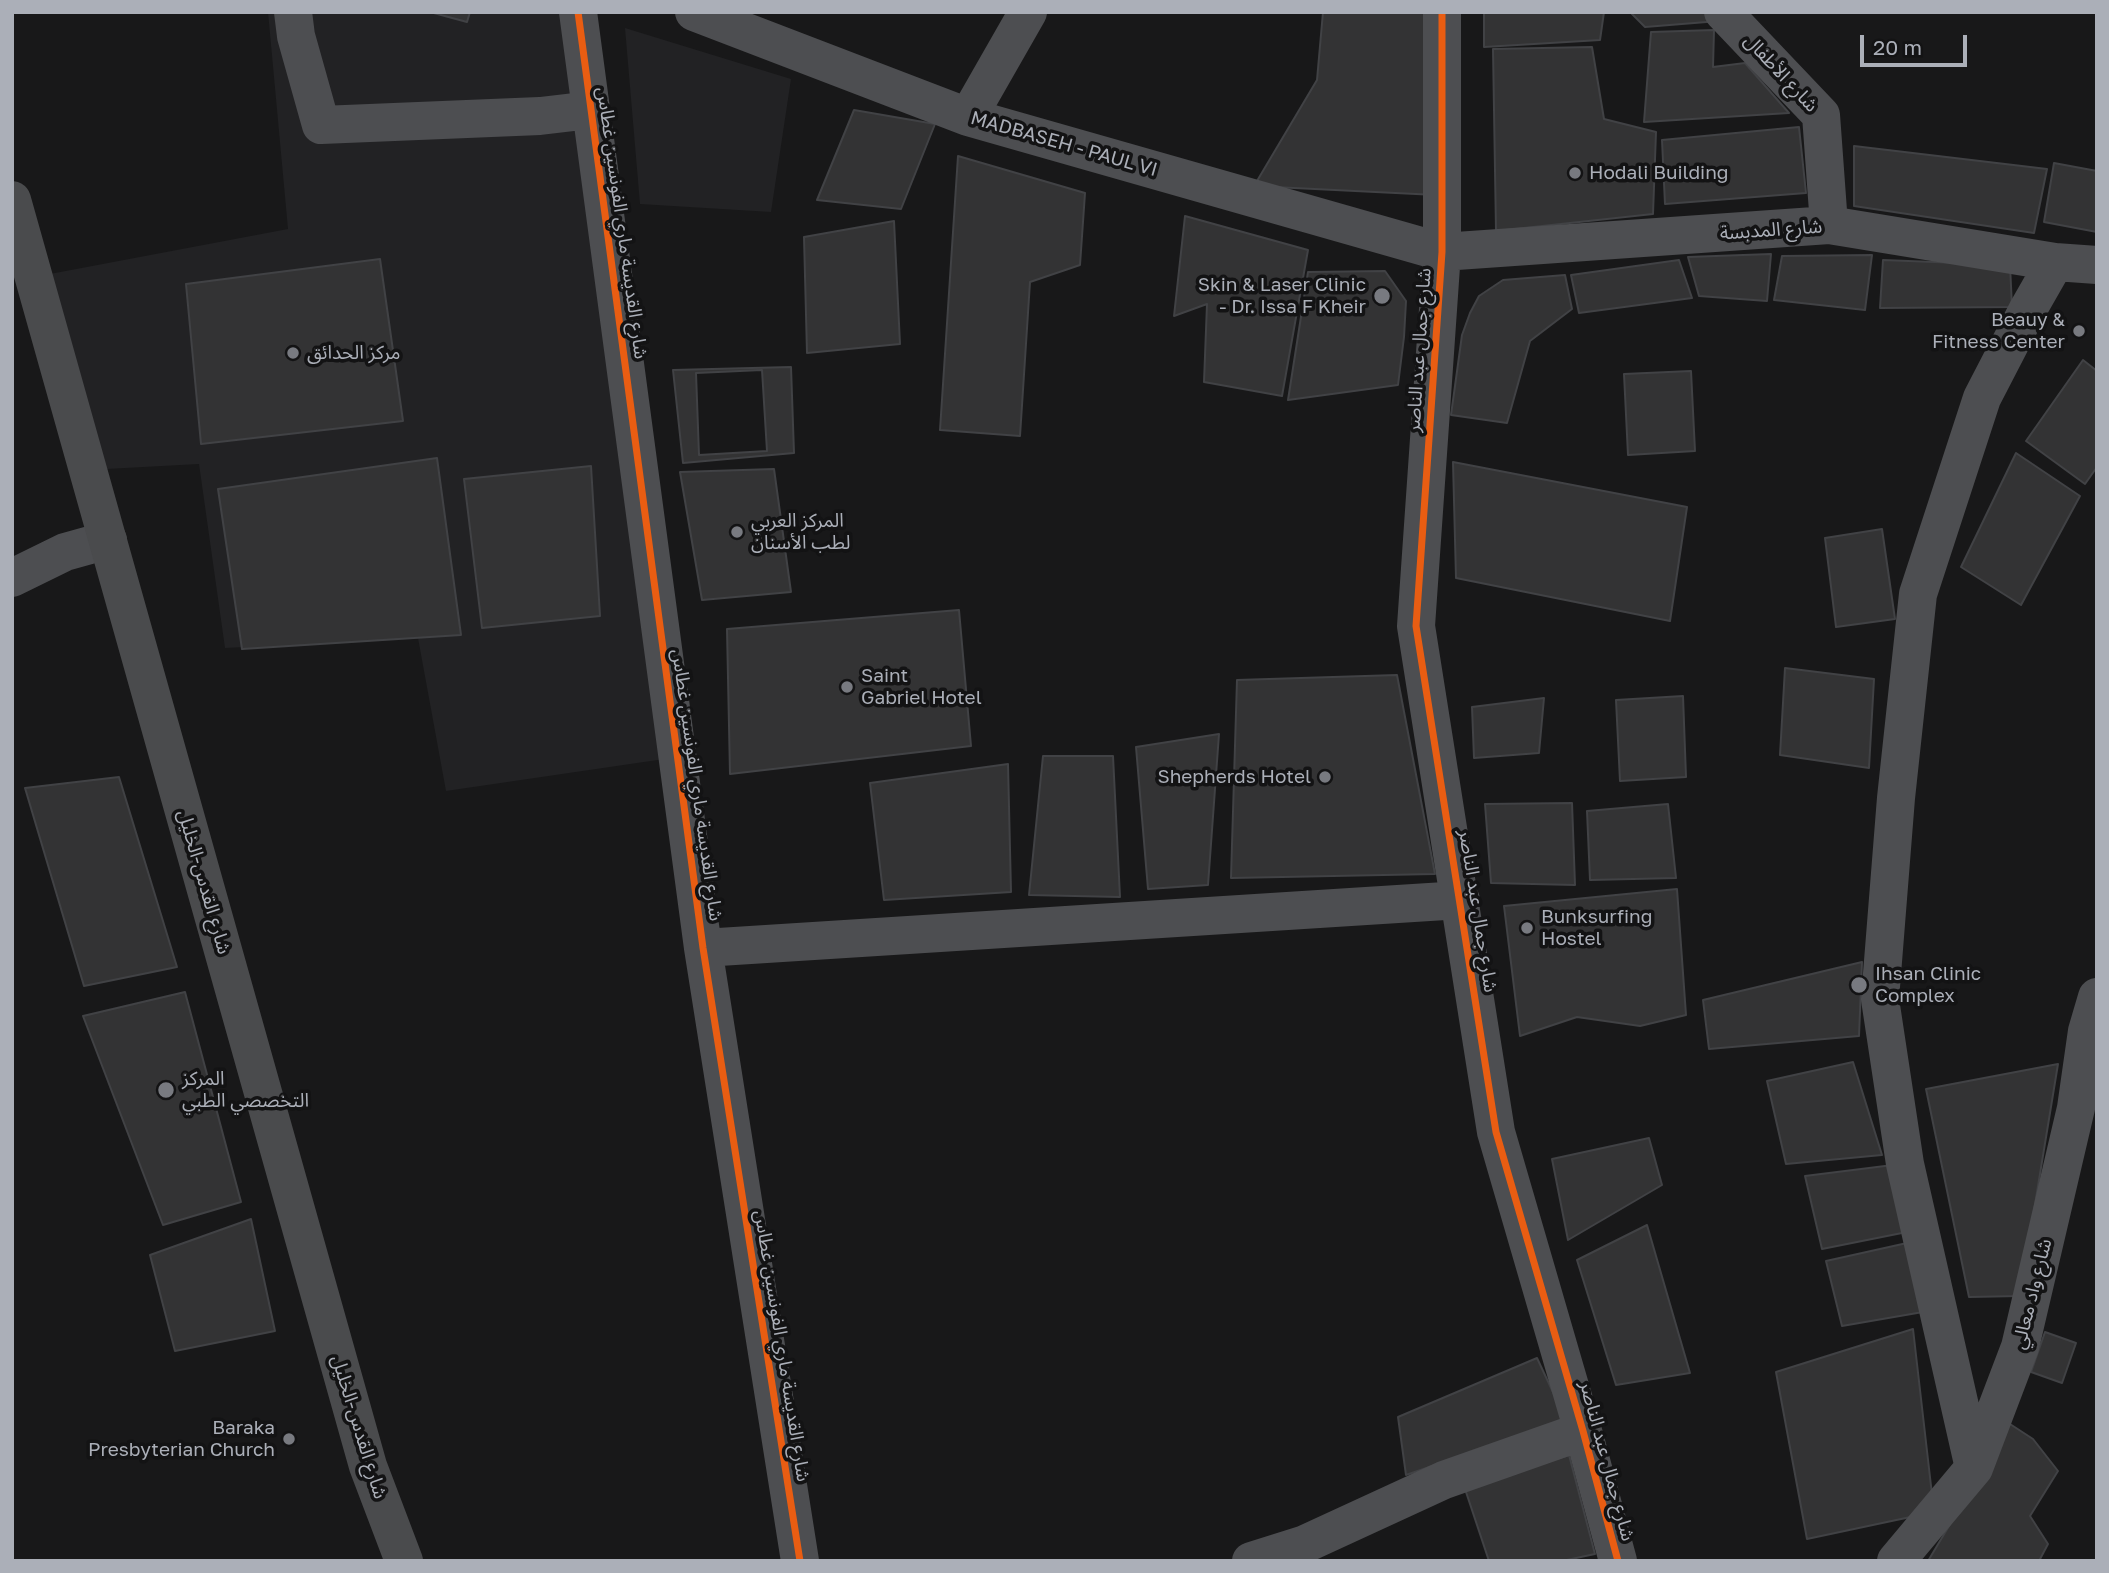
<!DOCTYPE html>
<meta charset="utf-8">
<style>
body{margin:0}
#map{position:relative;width:2109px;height:1573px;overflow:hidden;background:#181819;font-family:"Golos Text",sans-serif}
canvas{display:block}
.frame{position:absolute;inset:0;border:14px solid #abafb8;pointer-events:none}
.scale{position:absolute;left:1860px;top:35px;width:107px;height:32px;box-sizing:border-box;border:4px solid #abafb8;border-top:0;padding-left:9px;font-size:21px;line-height:24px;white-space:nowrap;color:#abafb8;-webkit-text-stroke:5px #131314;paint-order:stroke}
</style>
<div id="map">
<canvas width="2109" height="1573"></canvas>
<div class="frame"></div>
<div class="scale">20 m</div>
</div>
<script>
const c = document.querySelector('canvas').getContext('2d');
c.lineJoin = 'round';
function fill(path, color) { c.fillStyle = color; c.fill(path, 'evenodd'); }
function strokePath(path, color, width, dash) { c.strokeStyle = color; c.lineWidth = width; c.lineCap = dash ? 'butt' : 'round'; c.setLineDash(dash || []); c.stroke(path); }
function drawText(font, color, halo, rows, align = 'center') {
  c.font = font + ' "Golos Text","Noto Sans Arabic",sans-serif'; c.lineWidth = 7; c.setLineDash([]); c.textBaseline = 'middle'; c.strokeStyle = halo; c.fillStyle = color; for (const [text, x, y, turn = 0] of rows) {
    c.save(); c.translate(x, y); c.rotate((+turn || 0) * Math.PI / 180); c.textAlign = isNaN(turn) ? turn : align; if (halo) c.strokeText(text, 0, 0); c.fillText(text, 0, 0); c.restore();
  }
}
fill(new Path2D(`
 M268,12H578L678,757L446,791L418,638L225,648L199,464L88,470L34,277L288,229Z
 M625,28L791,79L771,212L640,204Z`), '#222224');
const building = new Path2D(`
 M430,12H470L467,22Z
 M1323,12H1438L1436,195L1254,186L1317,80Z
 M1484,12H1604L1600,40L1484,47Z
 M1630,12H1709L1719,21L1645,27Z
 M1714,30L1713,67L1745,63L1789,113L1644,122L1651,32Z
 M1592,47L1604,119L1656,132L1653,214L1496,231L1493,49Z
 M854,110L935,124L901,209L817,200Z
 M1799,127L1806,193L1665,204L1662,140Z
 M1854,146L2047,169L2034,233L1854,206Z
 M958,156L1085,193L1080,265L1030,282L1020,436L940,430Z
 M2054,163L2097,171V232L2044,222Z
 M1185,216L1308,250L1282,396L1204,382L1207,304L1174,316Z
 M894,221L900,344L807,353L804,237Z
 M1771,254L1767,301L1699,296L1688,257Z
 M1872,255L1865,310L1774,300L1782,256Z
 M380,259L403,421L201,444L186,284Z
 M1679,260L1692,298L1579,313L1571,275Z
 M1883,260L2010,265L2012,307L1880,308Z
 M1385,271L1406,301L1404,337L1398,385L1288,400L1308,272Z
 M1565,275L1572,309L1530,341L1507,423L1451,415L1462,335L1470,313L1479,296L1503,280Z
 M2083,360L2097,371V467L2085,484L2026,441Z
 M791,367L794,453L683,463L673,370Z
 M762,370L767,451L699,455L696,373Z
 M1691,371L1695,451L1628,455L1624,374Z
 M2016,453L2080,496L2021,605L1961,567Z
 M437,458L461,635L242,649L218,489Z
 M1453,462L1687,507L1670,621L1456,578Z
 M591,466L600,616L482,628L464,479Z
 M774,469L791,592L702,600L680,472Z
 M1882,529L1895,619L1836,627L1825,538Z
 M959,610L971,746L730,774L727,629Z
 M1785,668L1874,679L1869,768L1780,755Z
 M1397,675L1435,874L1231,878L1237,680Z
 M1683,696L1686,777L1620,781L1616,700Z
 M1544,698L1539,753L1474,758L1472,707Z
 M1219,734L1208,885L1148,889L1136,747Z
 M1043,756H1113L1120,897L1029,895Z
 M1008,764L1011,892L884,900L870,783Z
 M119,777L177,967L84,986L25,788Z
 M1572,803L1575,885L1491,883L1485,804Z
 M1668,804L1676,878L1590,880L1587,811Z
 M1677,889L1686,1015L1640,1026L1577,1017L1520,1036L1504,906Z
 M1862,962L1859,1036L1709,1049L1703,1000Z
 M185,992L241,1202L163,1225L83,1016Z
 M1853,1062L1882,1155L1786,1164L1767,1081Z
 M2058,1064L2020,1296L1969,1297L1926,1089Z
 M1649,1138L1662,1185L1568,1240L1552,1159Z
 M1893,1165L1907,1232L1822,1249L1805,1176Z
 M251,1219L275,1331L175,1351L150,1255Z
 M1647,1225L1690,1373L1616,1385L1577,1260Z
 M1907,1243L1923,1312L1842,1326L1826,1261Z
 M1913,1329L1934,1512L1807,1539L1776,1372Z
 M2045,1332L2076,1343L2062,1383L2031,1372Z
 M1537,1358L1566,1420L1406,1475L1398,1417Z
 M2010,1424L2033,1439L2058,1471L2030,1516L2048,1544L2039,1561H1928Z
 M1569,1455L1595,1554L1562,1561H1489L1465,1489Z`);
fill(building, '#333334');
strokePath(building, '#414245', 2);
strokePath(new Path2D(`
 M293,12L296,36L321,125L540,116L591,110
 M578,12L703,948L800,1561
 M694,12L968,117L1442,252L1829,225L2055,262L2097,265
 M1442,12V252L1416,626L1496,1132L1583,1431L1618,1561
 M1723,12L1821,115L1829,225
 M968,117L1028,12
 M12,578L65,552L108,540
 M703,948L1461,900
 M1974,1468L1905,1164L1880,999L1896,798L1918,594L1982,398L2027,311L2055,262
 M1251,1561L1305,1544L1444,1480L1583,1431
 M1896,1561L1974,1468L2020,1347L2076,1108L2087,1031L2097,997`), '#4d4e51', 38);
strokePath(new Path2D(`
 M12,200L368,1466L404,1561`), '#4a4b4d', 38);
strokePath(new Path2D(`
 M578,12L703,948L800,1561
 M1442,12V252L1416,626L1496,1132L1583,1431L1618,1561`), '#e95d12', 7);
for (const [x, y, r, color] of [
 [1575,173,7,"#787a80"],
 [1382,296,9,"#787a80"],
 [2079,331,7,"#787a80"],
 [293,353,7,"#787a80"],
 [737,532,7,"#787a80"],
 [847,687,7,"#787a80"],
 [1325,777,7,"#787a80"],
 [1527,928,7,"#787a80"],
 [1859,985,9,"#787a80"],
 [166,1090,9,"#787a80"],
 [289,1439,7,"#787a80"]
]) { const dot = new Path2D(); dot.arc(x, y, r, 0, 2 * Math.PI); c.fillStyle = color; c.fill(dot); strokePath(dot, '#131314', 2.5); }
drawText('19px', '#abafb8', '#131314', [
 ["شارع الأطفال",1781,73,47],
 ["MADBASEH - PAUL VI",1064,144,16],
 ["شارع القديسة ماري الفونسين غطاس",622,223,82],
 ["شارع المدبسة",1771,230,-4],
 ["شارع جمال عبد الناصر",1419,350,-86],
 ["شارع القديسة ماري الفونسين غطاس",697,785,82],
 ["شارع القدس-الخليل",204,882,74],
 ["شارع جمال عبد الناصر",1478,911,81],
 ["شارع واد معالي",2032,1294,-76],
 ["شارع القديسة ماري الفونسين غطاس",782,1346,81],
 ["شارع القدس-الخليل",359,1427,73],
 ["شارع جمال عبد الناصر",1607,1461,75]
]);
drawText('19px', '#abafb8', '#131314', [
 ["Hodali Building",1589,173],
 ["Skin & Laser Clinic",1366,285,"right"],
 ["- Dr. Issa F Kheir",1366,307,"right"],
 ["Beauy &",2065,320,"right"],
 ["Fitness Center",2065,342,"right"],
 ["مركز الحدائق",307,353],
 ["المركز العربي",751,521],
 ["لطب الأسنان",751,543],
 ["Saint",861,676],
 ["Gabriel Hotel",861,698],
 ["Shepherds Hotel",1311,777,"right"],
 ["Bunksurfing",1541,917],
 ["Hostel",1541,939],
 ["Ihsan Clinic",1875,974],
 ["Complex",1875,996],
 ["المركز",182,1079],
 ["التخصصي الطبي",182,1101],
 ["Baraka",275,1428,"right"],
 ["Presbyterian Church",275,1450,"right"]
], 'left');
</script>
